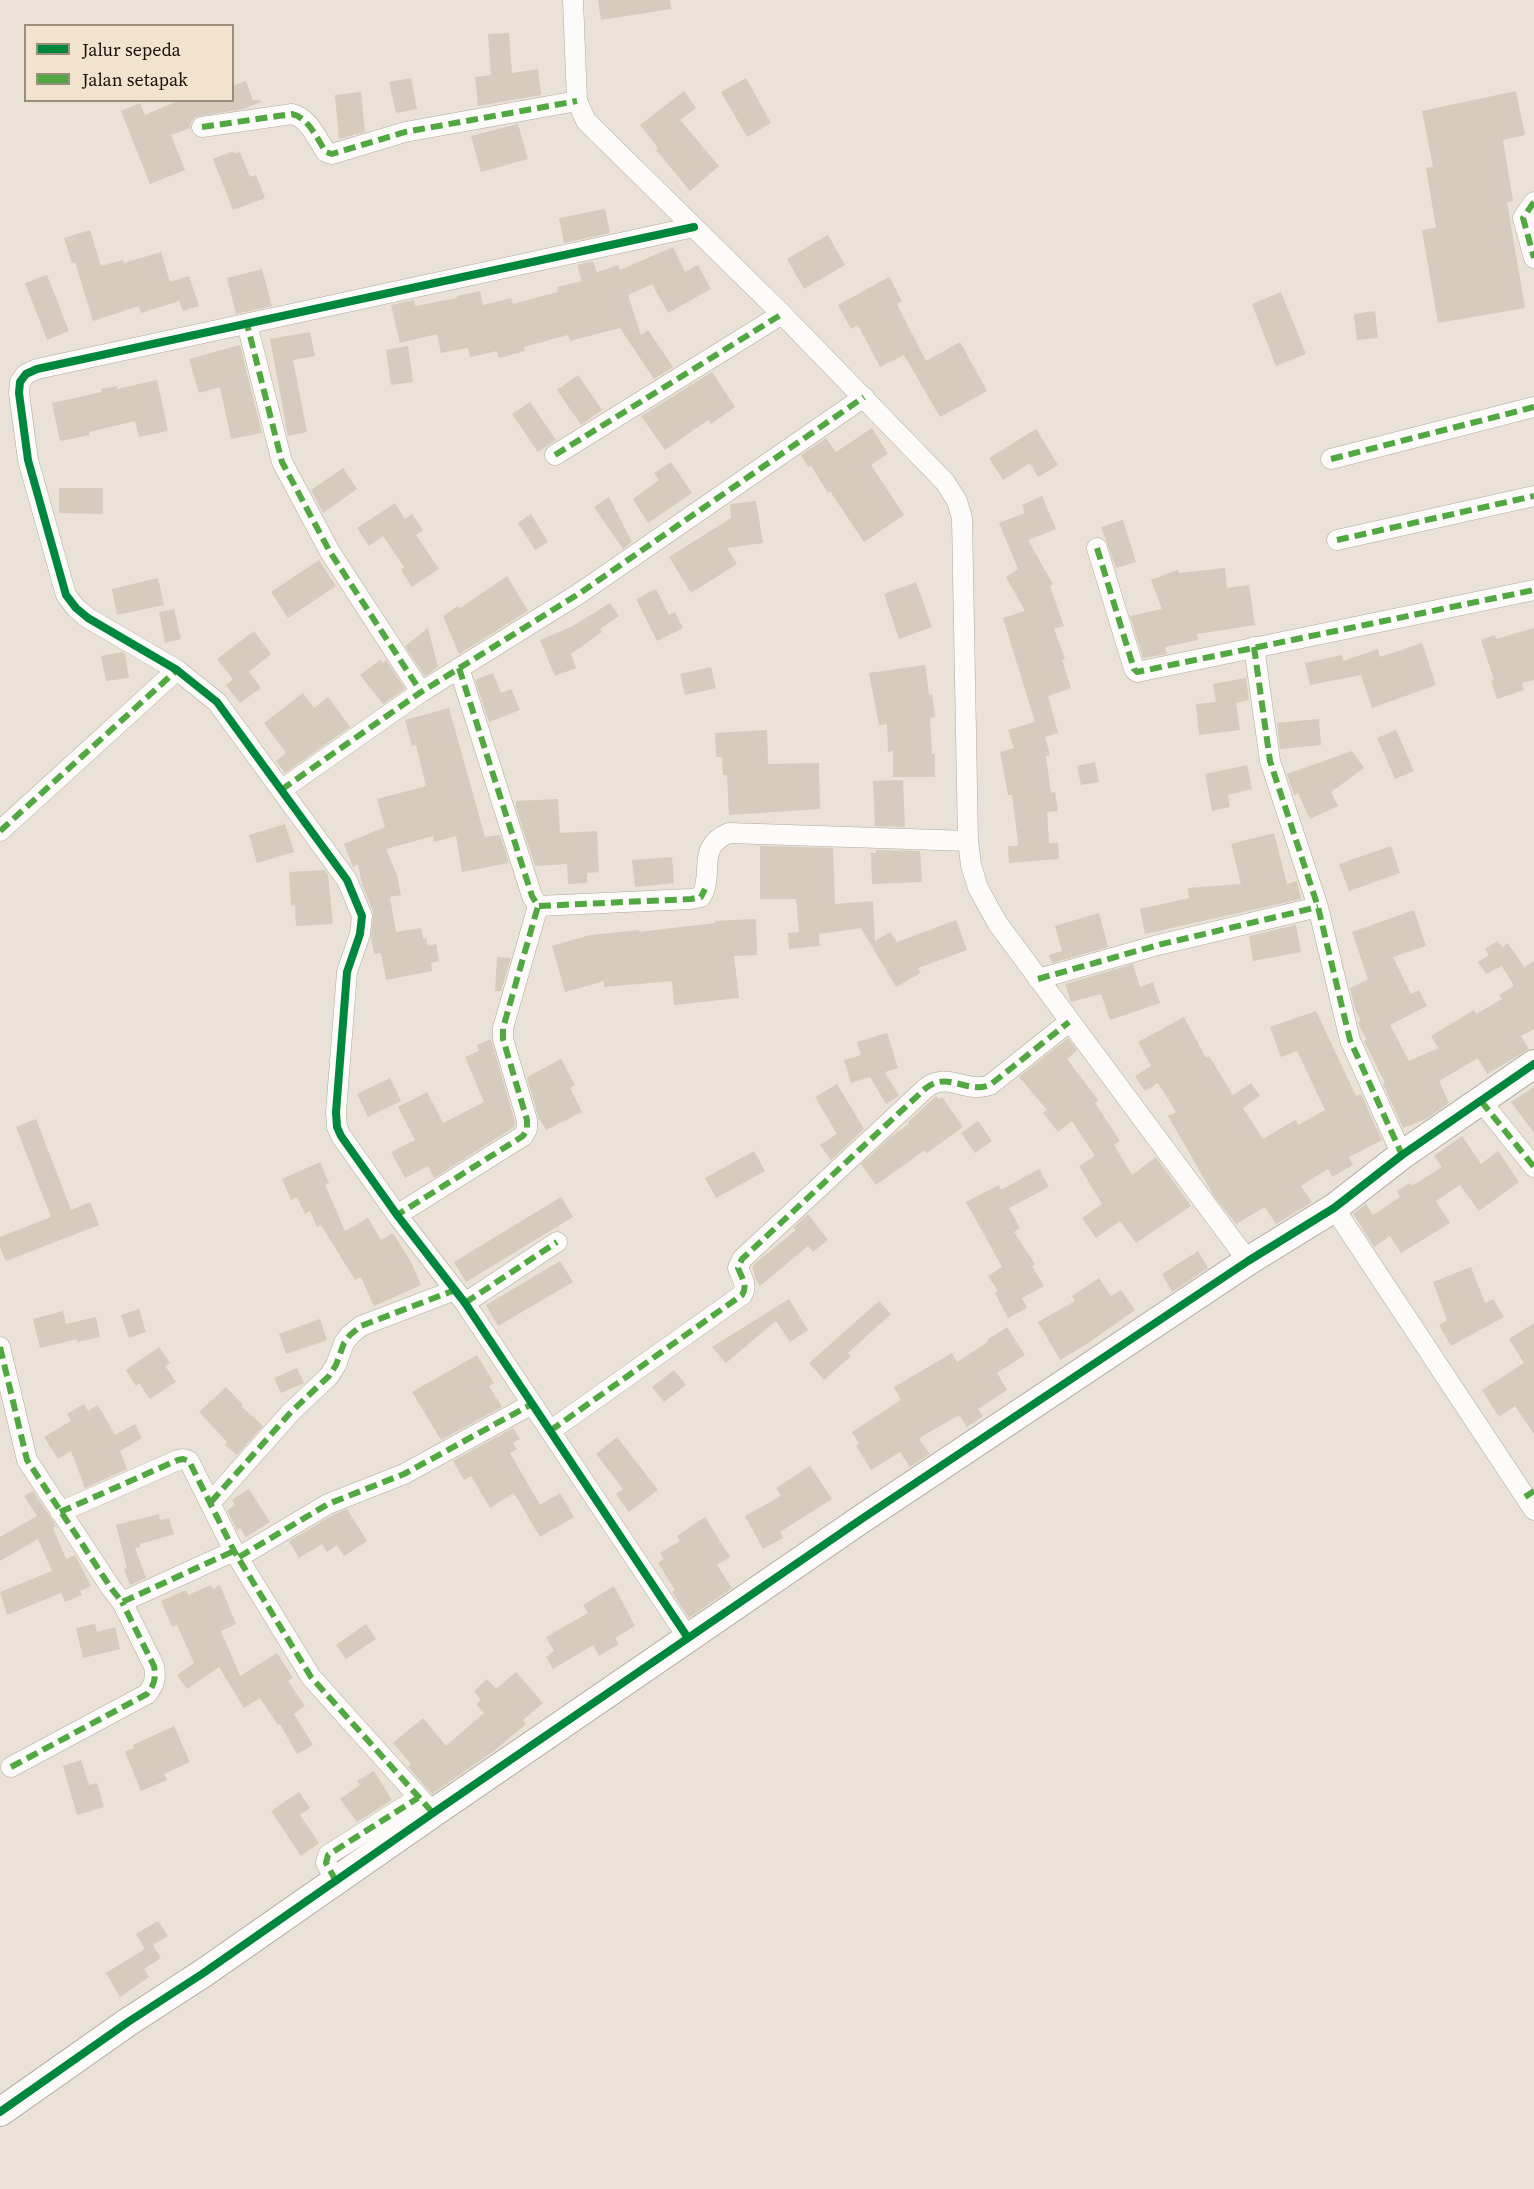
<!DOCTYPE html>
<style>
body{margin:0}
#map{position:relative;width:1534px;height:2189px;overflow:hidden;background:#eae2d6;font-family:"Source Serif 4",serif}
canvas{display:block}
.legend{position:absolute;left:24px;top:24px;width:210px;height:78px;box-sizing:border-box;background:#f2e3ce;border:2px solid #9a8f7f;margin:0;padding:8px 10px;list-style:none;font-size:18px;color:#151009}
.legend li{display:flex;align-items:center;gap:12px;height:30px}
.legend b{width:30px;border:2px solid #9a8f7f}
</style>
<div id="map">
<canvas width="1534" height="2189"></canvas>
<ul class="legend">
<li><b style="height:8px;background:#00873e"></b>Jalur sepeda</li>
<li><b style="height:8px;background:#51a841"></b>Jalan setapak</li>
</ul>
</div>
<script>
const c = document.querySelector('canvas').getContext('2d');
c.lineJoin = 'round';
function fill(path, color) { c.fillStyle = color; c.fill(path, 'evenodd'); }
function strokePath(path, color, width, dash) { c.strokeStyle = color; c.lineWidth = width; c.lineCap = dash ? 'butt' : 'round'; c.setLineDash(dash || []); c.stroke(path); }
fill(new Path2D(`
 M598,0H670L671,9L601,20Z
 M509,33L512,73L538,69L541,95L478,106L475,77L491,75L488,34Z
 M411,78L417,109L396,113L389,82Z
 M746,78L771,123L747,137L721,92Z
 M246,81L253,100H260L261,102L243,109L195,117L191,122L190,128L171,135L185,170L150,184L121,111L140,103L145,115L180,100H232V86Z
 M684,91L696,108L680,120L719,166L690,191L656,150L658,148L640,125Z
 M1516,91L1525,135L1503,140L1513,201L1507,202L1525,308L1438,323L1422,230L1436,228L1426,168L1433,167L1422,111Z
 M361,92L365,132L339,139L335,95Z
 M518,124L528,159L481,172L471,136Z
 M233,151L234,154L240,152L250,177L256,175L265,198L233,210L213,159Z
 M605,209L610,233L564,243L559,218Z
 M90,230L101,266L123,260L124,263L161,252L170,282L189,276L199,306L183,311L179,301L141,313L139,306L93,321L75,262L72,263L64,238Z
 M828,235L845,265L804,289L787,259Z
 M673,247L685,272L698,265L711,289L668,313L652,284L628,295L641,335L648,330L673,367L654,379L620,328L570,341L568,335L524,347L525,351L499,358L497,351L470,357L468,348L441,353L437,334L400,343L391,305L414,300L415,306L457,298V296L480,291L483,305L511,298L513,304L558,292L557,287L582,281L577,265L593,261L597,272L618,265L620,270Z
 M262,269L272,306L236,314L227,278Z
 M47,275L69,331L47,340L25,283Z
 M889,277L902,301L897,304L926,361L960,342L987,391L940,417L904,355L880,367L858,325L851,329L838,305Z
 M1281,292L1306,354L1276,366L1252,304Z
 M1375,311L1378,338L1357,340L1354,314Z
 M310,332L315,356L293,360L307,432L288,436L270,339Z
 M240,345L262,433L231,439L220,387L199,393L189,359Z
 M408,346L413,382L391,385L386,350Z
 M712,372L735,407L711,424L708,420L665,450L641,416Z
 M578,375L602,410L581,425L557,390Z
 M157,380L168,431L139,437L135,421L89,432L90,435L60,441L52,403L102,392L101,389L117,386V389Z
 M530,402L556,440L538,452L512,414Z
 M872,428L888,454L871,465L904,515L864,542L830,491L828,493L811,466L808,467L801,455L826,438L836,452Z
 M1036,429L1058,465L1038,477L1030,463L1003,480L989,458Z
 M671,462L692,493L648,523L633,499L659,480L654,473Z
 M343,468L357,489L323,513L311,490Z
 M59,488H103V514L59,513Z
 M1042,496L1056,529L1028,540L1053,584L1050,586L1064,626L1054,629L1065,659L1062,660L1071,688L1048,696L1058,733L1045,737L1050,755L1046,756L1051,793L1055,792L1058,811L1047,812L1049,843H1058L1059,859L1009,863L1008,846H1017L1018,842L1012,795H1008L1000,752L1014,748L1008,730L1035,722L1003,618L1025,611L1006,577L1018,569L999,523L1025,513L1022,505Z
 M609,497L632,542L623,549L594,507Z
 M756,501L763,543L727,548L737,564L691,593L669,557L731,518L730,504Z
 M395,503L405,519L412,514L423,530L416,535L439,569L412,587L401,570L404,567L383,536L369,546L357,528Z
 M531,514L548,542L535,550L518,523Z
 M1123,520L1136,562L1116,568L1101,527Z
 M319,560L336,586L288,618L271,592Z
 M1225,568L1227,588L1249,585L1255,625L1197,634L1198,640L1165,647L1167,654L1143,658L1130,616L1162,609L1151,580L1177,570L1179,573Z
 M507,576L528,611L459,654L443,616L458,606L460,608Z
 M158,578L164,605L117,615L112,589Z
 M916,582L932,627L899,639L884,594Z
 M656,589L669,615L675,612L683,628L657,641L636,599Z
 M610,603L619,616L600,629L602,632L571,654L576,668L555,676L540,640L573,626Z
 M174,609L181,639L165,643L159,612Z
 M428,628L438,667L425,676L405,646Z
 M1534,628V680L1522,683L1524,690L1497,699L1491,681L1494,680L1481,640L1495,635L1496,639Z
 M254,631L271,654L249,672L261,688L240,703L226,685L233,679L217,659Z
 M1422,643L1436,685L1372,708L1361,675L1310,685L1305,663L1342,655L1343,661L1378,649L1380,657Z
 M122,652L125,654L129,678L106,681L101,656Z
 M380,660L383,663L386,660L405,689L383,704L360,675Z
 M925,665L929,695L932,694L935,717L930,718L932,754H935V777H893V751L888,752L887,724L879,725L869,673Z
 M711,667L716,688L685,695L680,674Z
 M493,673L501,693L511,689L520,710L489,722L475,680Z
 M1246,678L1249,700L1236,703L1240,730L1199,735L1196,704L1216,702L1213,684Z
 M303,693L314,708L328,697L350,727L285,773L276,761L286,753L264,723Z
 M449,708L485,837L500,835L509,863L462,872L456,836L434,842L433,836L386,849L397,875L401,895L390,897L396,932L421,928L423,939L426,938L428,946L436,944L439,961L431,963L432,971L386,980L381,953L374,954L371,938L373,911L362,884L358,864L353,867L344,844L385,827L377,799L426,786L416,745L412,746L405,720Z
 M1319,719L1321,745L1280,749L1277,723Z
 M767,730L768,764L819,763L820,809L729,815L727,775H723L722,757H716L715,733Z
 M1396,730L1414,771L1395,779L1377,738Z
 M1352,751L1364,768L1331,792L1338,806L1310,819L1298,793L1294,795L1287,774Z
 M1095,762L1099,782L1081,785L1077,766Z
 M1247,765L1252,789L1228,795L1230,807L1212,811L1205,774Z
 M903,780L905,827L875,826L873,781Z
 M558,799L560,833L597,831L599,872L587,873V883L568,884L567,864L535,866L516,808V801Z
 M285,824L294,852L257,863L249,835Z
 M1274,833L1287,884L1297,881L1301,899L1145,934L1140,909L1189,898L1188,888L1241,884L1231,844Z
 M760,846L833,848L835,904L873,901L875,941L890,932L897,942L956,920L967,950L918,968L921,973L896,987L861,928L819,934L820,946L789,949L788,933L799,932L796,899H760Z
 M1391,846L1400,873L1349,891L1339,864Z
 M876,850L920,851L922,882L872,884L871,853H876Z
 M672,857L674,883L635,887L632,860Z
 M325,870L328,875L333,924L296,926L295,905L291,906L289,872Z
 M1414,910L1426,946L1393,957L1411,994L1419,990L1427,1006L1390,1025L1409,1061L1438,1048L1431,1036L1474,1010L1476,1014L1502,999L1499,995L1514,986L1502,966L1486,974L1478,962L1489,955L1485,949L1498,941L1502,947L1508,943L1524,967L1534,961V1029L1521,1036L1529,1049L1506,1063L1487,1074L1478,1058L1439,1081L1449,1103L1426,1119L1403,1128L1383,1084L1385,1083L1364,1041L1367,1040L1359,1025L1358,1022L1361,1021L1355,1009L1350,988L1368,979L1352,932Z
 M1099,913L1108,947L1052,963L1049,955L1062,951L1055,926Z
 M756,919L757,955L734,956L739,998L674,1005L672,981L604,987V981L565,992L552,946L590,935L639,930V932L715,923V921Z
 M1296,925L1301,952L1253,961L1249,936Z
 M497,957L511,958L501,991H495Z
 M1133,964L1140,987L1153,982L1160,1003L1110,1020L1101,994L1071,1002L1065,984Z
 M1316,1011L1356,1096L1361,1094L1382,1140L1349,1157L1353,1165L1332,1177L1328,1169L1301,1186L1312,1202L1276,1224L1265,1207L1236,1224L1214,1196L1168,1116L1176,1112L1158,1083L1145,1091L1135,1076L1151,1066L1138,1042L1184,1017L1206,1058L1209,1056L1233,1095L1251,1083L1260,1096L1243,1108L1263,1139L1295,1120L1298,1125L1325,1110L1297,1051L1281,1057L1270,1027Z
 M887,1033L898,1068L885,1072L899,1096L886,1104L870,1077L851,1083L844,1060L861,1055L857,1042Z
 M1068,1038L1077,1050L1067,1059L1098,1100L1095,1103L1120,1141L1114,1145L1132,1175L1156,1157L1191,1206L1136,1243L1120,1221L1096,1238L1082,1218L1102,1204L1079,1166L1095,1156L1072,1121L1058,1132L1043,1113L1047,1110L1019,1077Z
 M491,1039L515,1122L514,1127L434,1178L428,1166L405,1178L391,1152L415,1140L398,1107L427,1092L443,1123L484,1102L465,1057L479,1051L477,1045Z
 M561,1059L575,1085L570,1088L582,1112L546,1130L540,1120H539L527,1077Z
 M390,1078L401,1101L368,1117L357,1094Z
 M837,1084L864,1129L831,1160L820,1145L837,1134L815,1097Z
 M1534,1087V1133L1511,1102Z
 M936,1096L939,1099L942,1097L963,1127L927,1153L925,1150L876,1185L861,1164L893,1135L909,1124L908,1122Z
 M36,1119L71,1210L90,1202L99,1225L6,1261L0,1247V1237L51,1217L16,1127Z
 M978,1121L992,1141L975,1153L961,1133Z
 M1462,1136L1481,1164L1498,1151L1519,1182L1479,1211L1460,1185L1436,1201L1450,1223L1401,1253L1390,1236L1374,1247L1353,1214L1366,1204L1373,1215L1400,1197L1397,1191L1410,1183L1412,1186L1442,1167L1434,1156Z
 M754,1151L765,1171L716,1198L705,1178Z
 M320,1162L329,1183L325,1185L345,1231L368,1218L381,1240L393,1233L412,1264L421,1285L374,1306L361,1277L355,1280L321,1225L317,1227L310,1211L305,1214L297,1197L291,1200L282,1179Z
 M1039,1169L1049,1187L1009,1208L1020,1228L1014,1232L1035,1264L1032,1266L1044,1286L1022,1298L1027,1308L1008,1318L995,1293L998,1291L988,1276L1002,1267L966,1202L999,1185L1001,1190Z
 M561,1197L573,1217L466,1282L454,1262Z
 M808,1214L828,1240L813,1252L808,1246L760,1286L756,1280L752,1266L796,1230L793,1228Z
 M1198,1251L1208,1268L1172,1292L1162,1274Z
 M560,1261L573,1282L498,1326L486,1305Z
 M1471,1267L1485,1303L1493,1299L1504,1317L1451,1346L1439,1325L1447,1320L1433,1282Z
 M1099,1278L1111,1296L1121,1290L1135,1310L1087,1344L1060,1360L1038,1322L1075,1301L1072,1296Z
 M789,1299L808,1330L790,1342L776,1321L726,1363L712,1347Z
 M879,1301L891,1314L848,1353L851,1356L824,1380L809,1363Z
 M139,1309L146,1332L129,1338L121,1315Z
 M63,1311L66,1324L96,1317L100,1337L77,1342V1339L40,1348L33,1319Z
 M320,1319L327,1340L286,1354L279,1334Z
 M1534,1323V1434L1515,1406L1499,1417L1482,1390L1524,1363L1509,1339Z
 M1007,1327L1025,1355L997,1373L1007,1390L978,1409L983,1416L967,1427L959,1415L921,1437L919,1439L930,1454L910,1467L900,1452L871,1470L856,1446L859,1444L852,1432L901,1400L894,1387L952,1353L957,1362L988,1342L987,1340Z
 M159,1347L170,1363L165,1366L176,1382L150,1399L139,1383L136,1386L126,1370Z
 M477,1355L494,1383L489,1386L502,1407L441,1440L412,1392Z
 M297,1368L304,1383L281,1393L274,1378Z
 M674,1370L686,1385L664,1402L652,1387Z
 M226,1387L243,1405L241,1406L263,1426L237,1455L225,1445L227,1442L199,1412Z
 M84,1404L88,1411L98,1405L115,1435L135,1424L142,1438L120,1451L127,1469L85,1488L71,1451L58,1459L44,1437L71,1421L67,1414Z
 M513,1428L520,1439L513,1443L517,1449L510,1453L540,1505L560,1493L574,1517L540,1537L514,1493L490,1508L471,1476L464,1480L453,1461Z
 M617,1437L658,1490L629,1512L616,1494L623,1489L596,1454Z
 M810,1466L832,1499L780,1532L783,1538L763,1549L745,1516L781,1496L776,1488Z
 M249,1489L270,1522L246,1537L240,1528L237,1530L227,1510L235,1505L232,1500Z
 M33,1491L56,1526L53,1528L66,1559L75,1555L91,1586L80,1591L82,1595L65,1602L61,1593L7,1615L0,1592L52,1571L38,1539L0,1561V1537L37,1516L24,1496Z
 M347,1509L367,1541L344,1556L337,1545L327,1552L322,1544L299,1558L289,1541L333,1515Z
 M159,1514L160,1520L169,1518L174,1534L140,1544V1547L135,1548L146,1578L130,1585L124,1569L127,1568L116,1525Z
 M705,1517L730,1557L717,1565L732,1588L689,1618L672,1592L675,1590L658,1563L664,1559L660,1553L680,1541L677,1536Z
 M211,1585L213,1589L220,1585L236,1624L221,1631L240,1676L277,1653L293,1678L288,1681L305,1706L294,1714L313,1745L297,1754L280,1724L278,1725L260,1698L244,1708L219,1667L187,1689L177,1675L194,1663L177,1625L172,1627L161,1601L186,1590L188,1595Z
 M614,1586L635,1626L615,1638L619,1644L599,1656L593,1645L553,1669L546,1657L554,1651L546,1637L588,1613L583,1605Z
 M95,1624L97,1632L115,1627L120,1649L83,1658L76,1628Z
 M366,1624L376,1639L346,1659L336,1645Z
 M516,1672L543,1703L523,1720L526,1724L494,1751L432,1794L408,1767L411,1764L393,1743L423,1718L446,1746L484,1713L476,1704L481,1700L474,1691L487,1679L496,1689Z
 M174,1726L190,1762L164,1774L167,1780L141,1791L125,1752L134,1748L133,1745Z
 M81,1760L89,1785L97,1783L104,1807L77,1815L63,1766Z
 M374,1771L392,1800L357,1822L340,1799L360,1785L357,1781Z
 M299,1792L310,1808L300,1815L319,1843L301,1856L271,1811Z
 M158,1921L168,1936L153,1945L161,1958L144,1969L149,1977L120,1997L106,1973L145,1949L136,1934Z`), '#d6cbbc');
const street = new Path2D(`
 M573,0L577,101L586,121L782,314L945,482L957,501L962,518L968,841L971,865L978,888L998,924L1248,1261
 M202,127L292,114C309,118 317,139 326,152L332,154L405,132L577,101
 M1534,202L1523,218L1534,258
 M247,324L282,462L330,552L421,692
 M555,455L782,314
 M1331,459L1534,407
 M1337,540L1534,496
 M1097,548L1134,669L1137,672L1534,590
 M1254,647L1270,761L1318,907L1350,1040L1402,1155
 M459,668L532,896L538,906L691,899L701,897C715,873 695,847 729,833L968,841
 M281,790L421,692L580,593L864,397
 M0,831L177,670
 M1038,979L1158,945L1318,907
 M1481,1101L1534,1167
 M1334,1208L1534,1510
 M397,1215L523,1136L527,1129V1120L503,1039V1028L538,906
 M465,1303L557,1242
 M0,1347L27,1460L111,1588L122,1602L234,1551
 M550,1431L742,1295C748,1286 742,1278 738,1268L742,1259L926,1088C948,1071 966,1094 990,1085L1069,1022
 M211,1502L291,1412L329,1376L336,1365L344,1343L350,1335L361,1326L455,1290
 M60,1512L178,1460L183,1459L189,1461L234,1551L311,1677L433,1813
 M239,1557L328,1504L404,1474L532,1404
 M688,1638L465,1303L397,1215L341,1136L337,1127L336,1112L347,972L360,934L362,916L347,880L217,702L177,670L88,618L76,608L66,595L28,460L19,393L20,382L26,374L37,369L694,227
 M11,1767L147,1694C155,1684 156,1678 154,1666L122,1602
 M336,1881L326,1863L328,1855L418,1798`);
const secondary = new Path2D(`
 M0,2112L128,2022L202,1974L433,1813L863,1518L1248,1261L1334,1208L1402,1155L1534,1064`);
strokePath(street, '#aea89e', 21);
strokePath(secondary, '#aea89e', 30);
strokePath(street, '#fcfbf9', 20);
strokePath(secondary, '#fcfbf9', 28);
strokePath(new Path2D(`
 M202,127L292,114C309,118 317,139 326,152L332,154L405,132L577,101
 M1534,202L1523,218L1534,258
 M242,325L247,324L282,462L330,552L421,692
 M555,455L782,314
 M1331,459L1534,407
 M1337,540L1534,496
 M1097,548L1134,669L1137,672L1534,590
 M1254,647L1270,761L1318,907L1350,1040L1402,1155
 M459,668L532,896L538,906L691,899L701,897L705,889
 M281,790L421,692L580,593L864,397
 M0,831L177,670
 M1038,979L1158,945L1318,907
 M1481,1101L1534,1167
 M395,1212L397,1215L523,1136L527,1129V1120L503,1039V1028L538,906
 M465,1303L557,1242
 M0,1347L27,1460L111,1588L122,1602L234,1551
 M550,1431L742,1295C748,1286 742,1278 738,1268L742,1259L926,1088C948,1071 966,1094 990,1085L1069,1022
 M1525,1497L1534,1491
 M211,1502L291,1412L329,1376L336,1365L344,1343L350,1335L361,1326L455,1290
 M60,1512L178,1460L183,1459L189,1461L234,1551L311,1677L433,1813
 M239,1557L328,1504L404,1474L532,1404
 M11,1767L147,1694C155,1684 156,1678 154,1666L122,1602
 M336,1881L326,1863L328,1855L418,1798`), '#51a841', 6, [12, 6]);
strokePath(new Path2D(`
 M688,1638L465,1303L397,1215L341,1136L337,1127L336,1112L347,972L360,934L362,916L347,880L217,702L177,670L88,618L76,608L66,595L28,460L19,393L20,382L26,374L37,369L694,227
 M0,2112L128,2022L202,1974L433,1813L863,1518L1248,1261L1334,1208L1402,1155L1534,1064`), '#00873e', 8);
</script>
